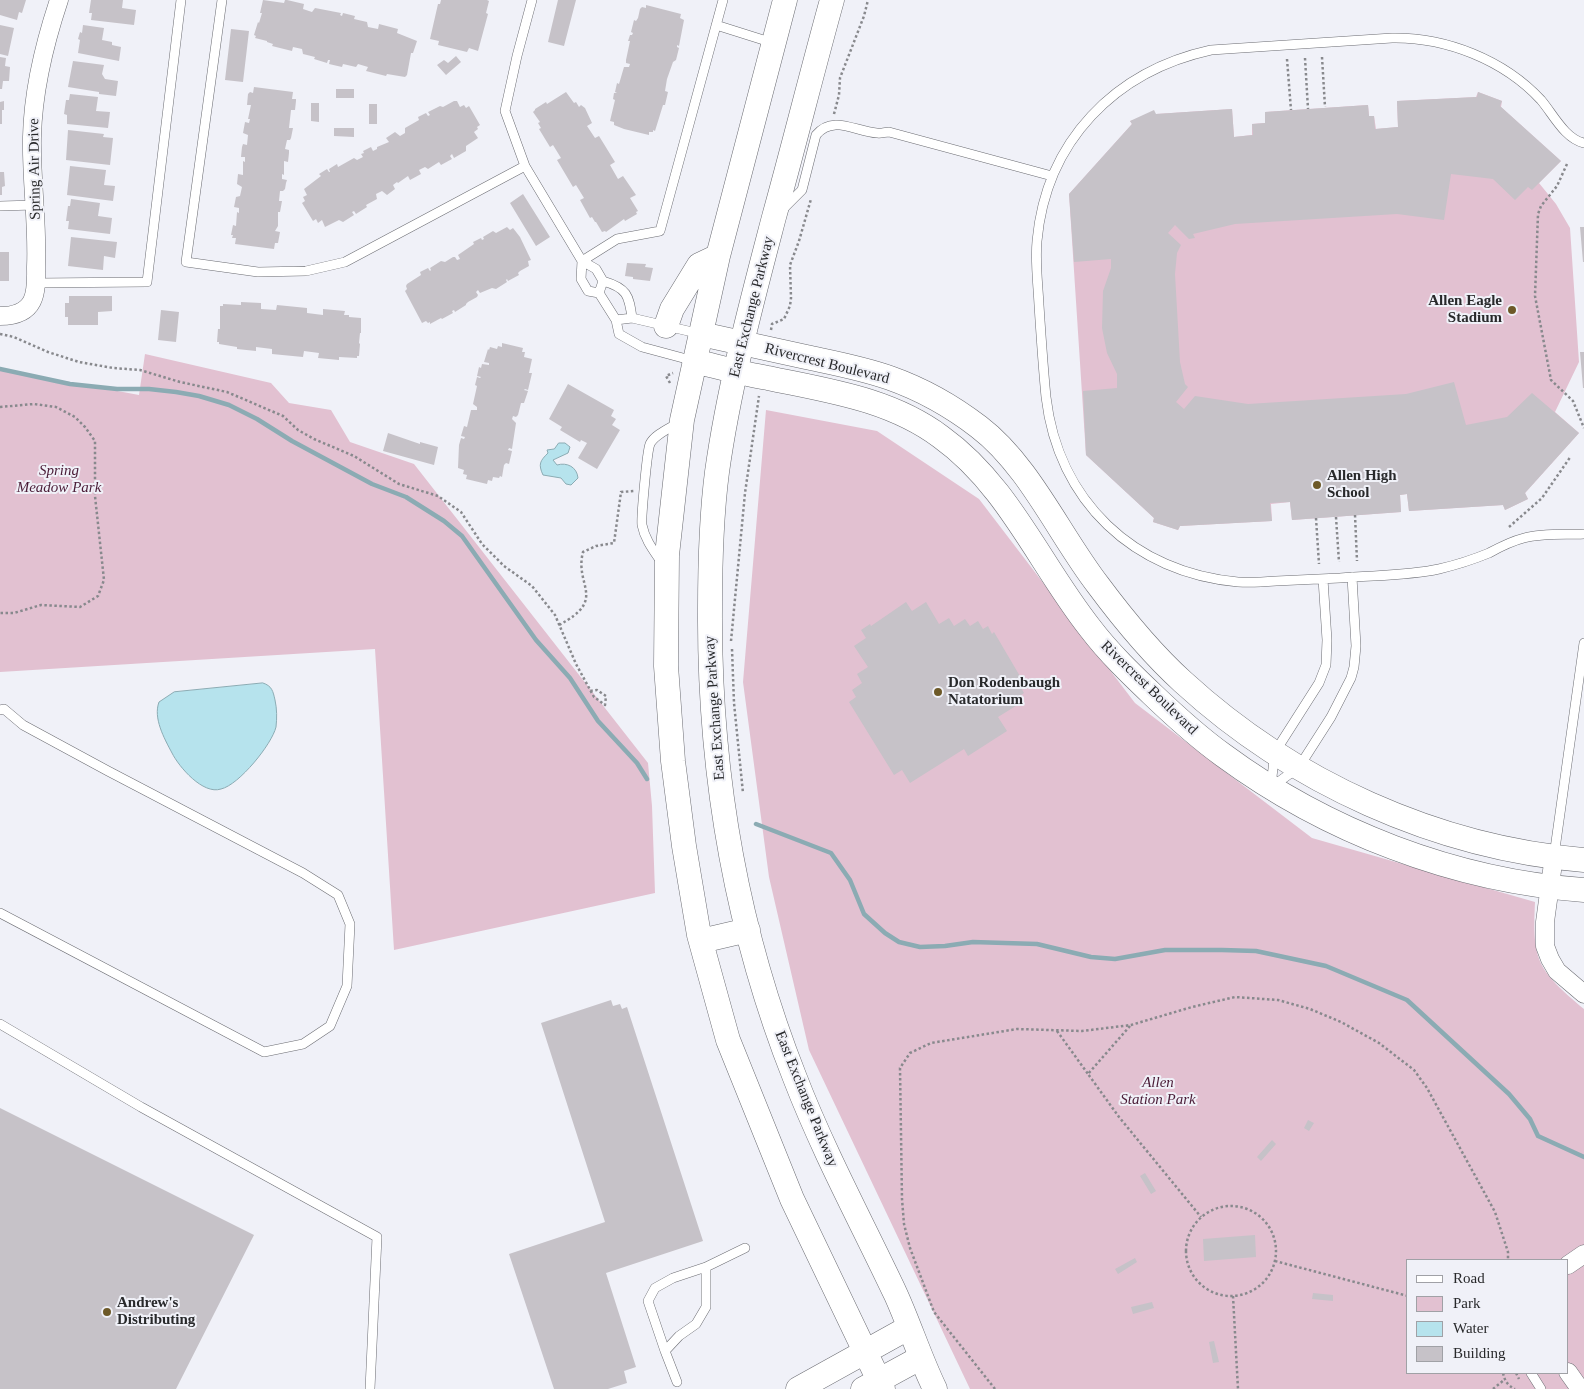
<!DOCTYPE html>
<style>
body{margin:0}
#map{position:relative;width:1584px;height:1389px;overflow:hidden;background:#f0f1f8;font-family:"Times New Roman",serif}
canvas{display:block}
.legend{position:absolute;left:1406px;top:1259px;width:162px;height:115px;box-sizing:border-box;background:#f0f1f8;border:1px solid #a0a1a6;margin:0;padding:6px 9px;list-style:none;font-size:15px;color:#28292b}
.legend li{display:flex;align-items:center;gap:10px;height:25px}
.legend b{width:25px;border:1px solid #a0a1a6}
</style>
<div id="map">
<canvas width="1584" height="1389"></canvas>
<ul class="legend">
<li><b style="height:6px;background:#fff"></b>Road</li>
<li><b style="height:14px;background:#e2c1d1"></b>Park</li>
<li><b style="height:14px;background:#b6e3ed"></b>Water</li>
<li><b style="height:14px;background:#c6c2c8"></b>Building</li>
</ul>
</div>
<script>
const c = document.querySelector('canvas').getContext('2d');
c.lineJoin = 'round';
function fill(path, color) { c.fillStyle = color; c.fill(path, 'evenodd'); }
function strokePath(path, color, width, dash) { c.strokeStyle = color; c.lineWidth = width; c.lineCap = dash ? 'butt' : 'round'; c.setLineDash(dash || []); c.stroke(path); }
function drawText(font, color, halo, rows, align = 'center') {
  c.font = font + ' "Times New Roman",serif'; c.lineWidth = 4; c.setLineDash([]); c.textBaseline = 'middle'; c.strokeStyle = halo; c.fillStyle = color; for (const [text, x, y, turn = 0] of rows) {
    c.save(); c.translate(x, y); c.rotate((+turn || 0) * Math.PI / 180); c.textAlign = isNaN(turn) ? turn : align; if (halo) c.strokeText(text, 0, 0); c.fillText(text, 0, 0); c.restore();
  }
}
fill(new Path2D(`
 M1478,92L1502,101L1501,107L1561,161L1539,183L1556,204L1570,228L1579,362L1555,412L1579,433L1525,493L1528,499L1505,510L1503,505L1409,511L1407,494L1400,495L1401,512L1292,520L1290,502L1271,504L1272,521L1180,526L1178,530L1153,522L1154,518L1086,455L1069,194L1132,124L1130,121L1156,114L1232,109L1234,137L1252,135V124L1265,123V112L1368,105L1369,116H1374L1376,129L1398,127L1397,101L1476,97Z
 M145,354L271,383L289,403L331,410L350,442L414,464L648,763L652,806L655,893L394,950L375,649L0,672V369L139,395Z
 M766,410L877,431L979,499L1135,703L1312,838L1535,902C1532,962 1538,970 1584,1009V1389H970L809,1050L769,877L743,682ZM1408,1260H1568V1373H1408Z`), '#e2c1d1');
const water = new Path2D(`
 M559,443H565L570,447L568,453L553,460L557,465C567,462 577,467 578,478L571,485L566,484L561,478L543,475C538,464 540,461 548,453L547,450L554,449Z
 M263,683C272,686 273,691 275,700C277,709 277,718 276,727C272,744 239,785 221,789C203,795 179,767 172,753C164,738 153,718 159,702L174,692Z`);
fill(water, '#b6e3ed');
strokePath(water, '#8babb3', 1);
strokePath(new Path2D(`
 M0,369L70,384L117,389H149L176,392L199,396L229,405L257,419L292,441L372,484L406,497L444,521L462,536L536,640L570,678L598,721L637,763L647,779
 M756,824L831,853L850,880L864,914L885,933L899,942L920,947L945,946L973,942L1037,944L1091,957L1115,959L1165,950H1222L1256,951L1326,966L1407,1000L1509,1094L1530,1119L1538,1136L1584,1157`), '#8babb3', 4.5);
fill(new Path2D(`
 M0,0H26L22,13L19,12L17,20L0,15Z
 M91,0H123L122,8L136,10L134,25L91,20L92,13H89Z
 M263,0L284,3L285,0H287L304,4L303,9L312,12L315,8L341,13L340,15L342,16L343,13L355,16L354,19L367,22L368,27L378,29L379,24L398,29L397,33L417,41L413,53H411L407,75L405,77L387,74L386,76L366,71L368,67L358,64L356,67L343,64L342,67L329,64L330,60H328L327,63L314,59L315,57L303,54L302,49L293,47L292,51L272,46L273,44L267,42V41L255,38L256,36L254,35L258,22L259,23L262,13H260Z
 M441,0H487L489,1L486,13L488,14L478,51L469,48L467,52L438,45L439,41L430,39L438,4H440Z
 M558,0H576L564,46L548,42Z
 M646,5L681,14L680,18L684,20L679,46L677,45V47L679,48L676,60L673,62L667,79L665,91L668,92L665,105H663L655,131L653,130V132H649V135L624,129L614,125V122L610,121L615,100L613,99L614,93H617L615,92L617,83L619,84L624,67H629L630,64L626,63V60L630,41H628L630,35H632L633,33L631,32L634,20L636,21L638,18L640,9L642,7L646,8Z
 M0,25L14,28L8,56L0,54Z
 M83,25L104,28L102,40L112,42V45L121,47L119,61L78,53L80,40L78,39L80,32L82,33Z
 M231,29L249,31L243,82L225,80Z
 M456,56L461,62L446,75L437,65L444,60L448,63Z
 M0,57L6,58L5,66L10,67L9,81H3L2,89H0Z
 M73,61L104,65L102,74L105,79L118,81L116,96L99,94V92L68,87Z
 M254,87L293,92L292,99H296V101L295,110H291L289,128H293L291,138L290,140H287L285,149L289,150V153L288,162L284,161V175L282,174V179L287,180L286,183L285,189L283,191H280L279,201H282L280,212H278V226L275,231L280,232L278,243H275L274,249L235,244L236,238H232L233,235H231L233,225L236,226L237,212L239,213V208L234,207L236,197L240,196L242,187L237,184L238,174L243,175V161L245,162V157H241L242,147L243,144L247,145L248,135L243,133L245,122L249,123L250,119H248L251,105H247L248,94L250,92L253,93Z
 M336,89H354V98H336Z
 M566,92L574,103L576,102L579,107L581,105L585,108L592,123L587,126L595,138L599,136L615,162L610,165L618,179L623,176L636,195L630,198L638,211L636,212L637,214L625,221L624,219L606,232L605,231L602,232L596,222H595L592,217L590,218L580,200L584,198L576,185L573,187L557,160L561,158L553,145L550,147L539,129L541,128L538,123L540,122L533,112L535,110V109L546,102L547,104Z
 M1478,92L1502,101L1500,106L1561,161L1532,190L1528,187L1515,200L1493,179L1451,174L1444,220L1397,214L1235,224L1193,234L1195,238L1189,239L1175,225L1168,233L1181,245L1177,253L1175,274L1180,362L1185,384L1188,387L1176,402L1184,409L1195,396L1248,404L1406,394L1454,382L1466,425L1507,417L1532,393L1579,433L1525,493L1528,499L1505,510L1503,505L1409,511L1407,494L1400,495L1401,512L1292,520L1290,502L1270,503L1272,521L1180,526L1178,530L1153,522L1154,518L1086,455L1083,391L1117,388V374L1107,353L1102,328L1103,291L1111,268V259L1074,262L1069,194L1132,124L1130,121L1154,110L1156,114L1232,109L1234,137L1253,135L1252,124L1265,123V112L1368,105L1369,116H1374L1375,129L1398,127L1397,101L1477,97Z
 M70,94L98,97L96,111L110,112L108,128L67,124V115L64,114L66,100H69Z
 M4,101V110H2V124H0V102Z
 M454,101H457L460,107L464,105L466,108L469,106L480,125L477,127L478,129L474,132L478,138L466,146V151L454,158L452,154L450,156L452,159L441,165L439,162L428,169L425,167L419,170L421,174L410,180L408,176L398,183L397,182L393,185L395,189L387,195L382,191L376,194L377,199L366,205L367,207L356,214L354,211L352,212L354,215L343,222L339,220L325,227L322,220L318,223L316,219L313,221L302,203L305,201L303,197L307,195L304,189L321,176L319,174L327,169L329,172H330L329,169L337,164L338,167L354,158L357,160L363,157L361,154L364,153L363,151L371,147L373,151L377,149V147L389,142L386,138L395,132L400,136L405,133V128L419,120L418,117L426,113L428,116L430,115L428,112L440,106L443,107Z
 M311,103H319V122L311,121Z
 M369,104H377V124H369Z
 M334,128H354V137L334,136Z
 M68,130L104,134L103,137L113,138L110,165L66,160Z
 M70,166L106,170L104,185L115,186L113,201L67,195Z
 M0,172H4L5,186L2,187V195H0Z
 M523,194L550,237L536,246L510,203Z
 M71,199L100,203L98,216L112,218L110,234L68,229L69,221H66L68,206H70Z
 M507,227L510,230L513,228L520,237L531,260L528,261L529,266L520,271L518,273L519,275L508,281L507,279L506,280L507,282L496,289L492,288L480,293L478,290L476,292L478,295L477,297L468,302L466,304V305L455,312L454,310L452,311L453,313L442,319L441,318L430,324V322L428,323L426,321L422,323L405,291L407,289L406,286L407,284L421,275L420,272L428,268L430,271L431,270L430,268L441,261L445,262L453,257H455L457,260L460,259L458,255L474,244L473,242L481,238L482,240L484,239L483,237L493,231L496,233Z
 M1580,227H1584V262H1583Z
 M71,237L117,242L115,258L104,256L103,270L68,266Z
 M0,252H9V281H0Z
 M627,263L646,264L645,267L653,268L650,281L633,279V277L625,276Z
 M69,296H112V311L98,312V325H68V317H65V303H69Z
 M241,302L261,303V309L276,310L277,305L307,308V313L323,315V309L345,311L344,315H349V317L361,318V333H360L359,343L360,344L359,356H357V358L339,357V360L318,358L319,353L304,351L303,357L272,354V349L256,347V351L237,349V347L219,344V342H217L218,329H220V306H223V304L241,305Z
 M161,310L179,312L176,342L158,340Z
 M502,343L523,348L522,352H525L524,357L532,359L529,373H532L528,390L525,389L524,390L528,391L524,403H521L518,415L516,417L513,416L512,419L516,423L512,449L509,448L508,450L512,451L509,464L506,463L504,465L502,477L500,476L499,478L493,477L492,481L488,480L487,484L466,479L467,475L463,474L464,470L458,468L459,445L461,438L464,439L465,437L461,436L464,426L467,427L471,410H477V407L473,404L477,386L475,385L477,377L480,378L481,377L477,376L479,367L481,368L482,364L489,365V363L484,362L488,349L489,350L490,347L497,349L498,346L502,347Z
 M1580,352H1584V388H1583Z
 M568,384L614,410L611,416L616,419L612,425L620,430L597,469L578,458L587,443L581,440L580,442L560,430L562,427L549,419Z
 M388,433L420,444V442L438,447L434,465L383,451Z
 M906,602L912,611L926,602L939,624L949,618L954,626L965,619L970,626L978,621L983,629L988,626L992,634L994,632L1024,683L1020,686L1024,693L1015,699L1019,704L998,717L1007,731L968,756L964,749L910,783L902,770L894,775L849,702L856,697L852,690L862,683L857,674L868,667L854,646L866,638L861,630L870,624L871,626Z
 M611,1000L613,1006L620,1004L622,1009L627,1007L703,1241L606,1273L636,1367L624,1371L627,1383L608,1389H554L509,1254L605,1222L541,1023Z
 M0,1108L254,1235L176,1389H0Z
 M1308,1120L1314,1123L1309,1131L1304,1128Z
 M1272,1140L1276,1144L1261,1161L1257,1157Z
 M1145,1173L1156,1191L1151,1194L1140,1176Z
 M1255,1235L1256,1257L1204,1261L1203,1239Z
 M1135,1258L1137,1262L1118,1274L1115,1269Z
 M1313,1293L1333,1295V1301L1312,1299Z
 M1152,1302L1154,1308L1133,1314L1131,1307Z
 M1214,1341L1219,1362L1213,1363L1209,1342Z`), '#c6c2c8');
const lane = new Path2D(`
 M222,0L186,262L258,272L306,271L345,262L525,166L582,261L596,269L603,281L599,293
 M716,25L773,43
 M1584,143C1565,139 1553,114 1541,100C1504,60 1446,37 1392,38L1211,50C1115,71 1046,141 1037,241C1035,262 1038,284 1039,305C1041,336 1043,366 1046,397C1058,501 1134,573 1238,582C1251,583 1264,582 1276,581C1298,580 1319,579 1340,578C1373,575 1407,576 1439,569C1456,565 1472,560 1489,553C1500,547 1512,541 1524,538C1543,533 1565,535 1584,534
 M525,166L505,111L517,56L532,0
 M0,206L35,205
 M783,209L802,190L816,135C833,114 856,132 877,133C880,134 885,132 889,132L1052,176
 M582,261L617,239L660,231L723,0
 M582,261L581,279L588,291L599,293L616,320L619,334L642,347L694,361
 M603,281C627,288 629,295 632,318
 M36,283L147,282L181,0
 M616,320L632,318L701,334
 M662,563C654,551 645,540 642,525C641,518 647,451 650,444C654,435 670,428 678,423
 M0,710L4,709L23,725L108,771L303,873L338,895L350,924L347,986L330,1026L303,1044L264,1052L0,913
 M1271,785L1275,752L1319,683L1326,665L1327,640L1323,579
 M1273,786L1299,767L1331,717L1351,678L1354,667L1356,646L1352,577
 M1554,856L1584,643
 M0,1024L141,1107L377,1237L370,1389
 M665,1351L648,1301L655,1288L673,1278L706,1267
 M1531,1373L1541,1389
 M677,1382L665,1351L679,1336L696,1324L706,1307V1267L745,1248`);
const street = new Path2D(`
 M0,316C13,316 26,313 32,301C37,291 36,277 36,267C38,224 31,181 32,137C33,90 44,45 59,0
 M1554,856L1545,922V946L1550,959L1557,971L1584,994
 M1568,1265L1584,1254
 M1568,1372L1580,1389`);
const secondary = new Path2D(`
 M785,0L718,256L682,420L667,555L666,666L673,761L684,846L699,935L728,1040L792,1199L883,1389
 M832,0C812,72 794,145 774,217C752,301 729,386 717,472C711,518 710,564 710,610C709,770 736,929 795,1078C824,1153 862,1223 896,1295C910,1326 920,1358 935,1389
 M666,326L672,309L699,265L718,256
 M701,334C736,342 771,349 806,357C834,363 862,368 890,378C921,389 953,407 979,427C1029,465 1060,536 1098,585C1124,620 1151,653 1183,682C1292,782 1437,848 1584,860
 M694,361C719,367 743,374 768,378C829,391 890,399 941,437C1008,485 1040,565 1090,628C1109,653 1131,674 1153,695C1175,716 1198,737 1223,755C1326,831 1455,881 1584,890
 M701,941L748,930
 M798,1389L908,1328
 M863,1389L920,1358`);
strokePath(lane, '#6b6c72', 10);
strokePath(street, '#6b6c72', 19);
strokePath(secondary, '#6b6c72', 25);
strokePath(new Path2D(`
 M1322,57L1325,107
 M1305,58L1308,109
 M1287,59L1291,110
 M834,114L839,95L840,78L864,16L868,0
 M1567,164L1557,186L1541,206L1538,214L1535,296L1551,380L1573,401L1584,428
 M771,330L772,324L784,319L790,306L791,298L790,265L799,241L811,199
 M0,334L14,337L48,352L79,362L113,368L140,370L180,382L227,392L283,416L298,430L314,439L354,456L399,484L438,496L461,512L482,544L504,566L532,586L555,615L576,664L594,697L605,705L606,696L597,690L590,691
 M670,383L666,376L673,373
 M0,407L34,404L56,407L75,417L85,427L95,441V496L104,580L98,596L80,607L41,605L14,613H0
 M1355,515L1357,561
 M1336,517L1339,562
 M1316,518L1319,564
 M1509,527L1542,498L1571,456
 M559,625C608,599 574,586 583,552L596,546L614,543L621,492L634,491
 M731,641L745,493L759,396
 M732,649L734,703L743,793
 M1130,1026L1088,1074L1119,1117L1201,1217
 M1057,1031L1088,1074
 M1186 1251a45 45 0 1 1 90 0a45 45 0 1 1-90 0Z
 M1275,1261L1408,1296
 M1233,1296L1238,1389
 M1503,1373C1505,1381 1507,1385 1515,1389
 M1516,1373L1519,1379
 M995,1389L934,1312L910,1248L904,1224L902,1199L900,1068L910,1053L931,1043L1017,1029L1082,1031L1131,1025L1192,1007L1235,997L1278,1000L1310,1009L1341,1022L1379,1043L1414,1070L1427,1088L1495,1212L1508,1252V1260
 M1493,1389L1504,1380`), '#88898d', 2.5, [2.5, 2.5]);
strokePath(lane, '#fff', 9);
strokePath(street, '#fff', 18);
strokePath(secondary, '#fff', 24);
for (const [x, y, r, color] of [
 [1512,310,5,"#6d5928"],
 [1317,485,5,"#6d5928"],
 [938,692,5,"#6d5928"],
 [107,1312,5,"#6d5928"]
]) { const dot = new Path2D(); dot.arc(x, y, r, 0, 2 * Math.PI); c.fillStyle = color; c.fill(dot); strokePath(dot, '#f0f1f8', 2); }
drawText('15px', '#28292b', '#f0f1f8', [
 ["Spring Air Drive",35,169,-91],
 ["East Exchange Parkway",752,307,-76],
 ["Rivercrest Boulevard",827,364,14],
 ["Rivercrest Boulevard",1149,688,44],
 ["East Exchange Parkway",715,708,-94],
 ["East Exchange Parkway",806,1099,68]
]);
drawText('bold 15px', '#28292b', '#f0f1f8', [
 ["Allen Eagle",1502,301,"right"],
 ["Stadium",1502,318,"right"],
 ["Allen High",1327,476],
 ["School",1327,493],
 ["Don Rodenbaugh",948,683],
 ["Natatorium",948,700],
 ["Andrew's",117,1303],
 ["Distributing",117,1320]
], 'left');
drawText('italic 15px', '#4a1c37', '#f0f1f8', [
 ["Spring",59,471],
 ["Meadow Park",59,488],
 ["Allen",1158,1083],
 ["Station Park",1158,1100]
]);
</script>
